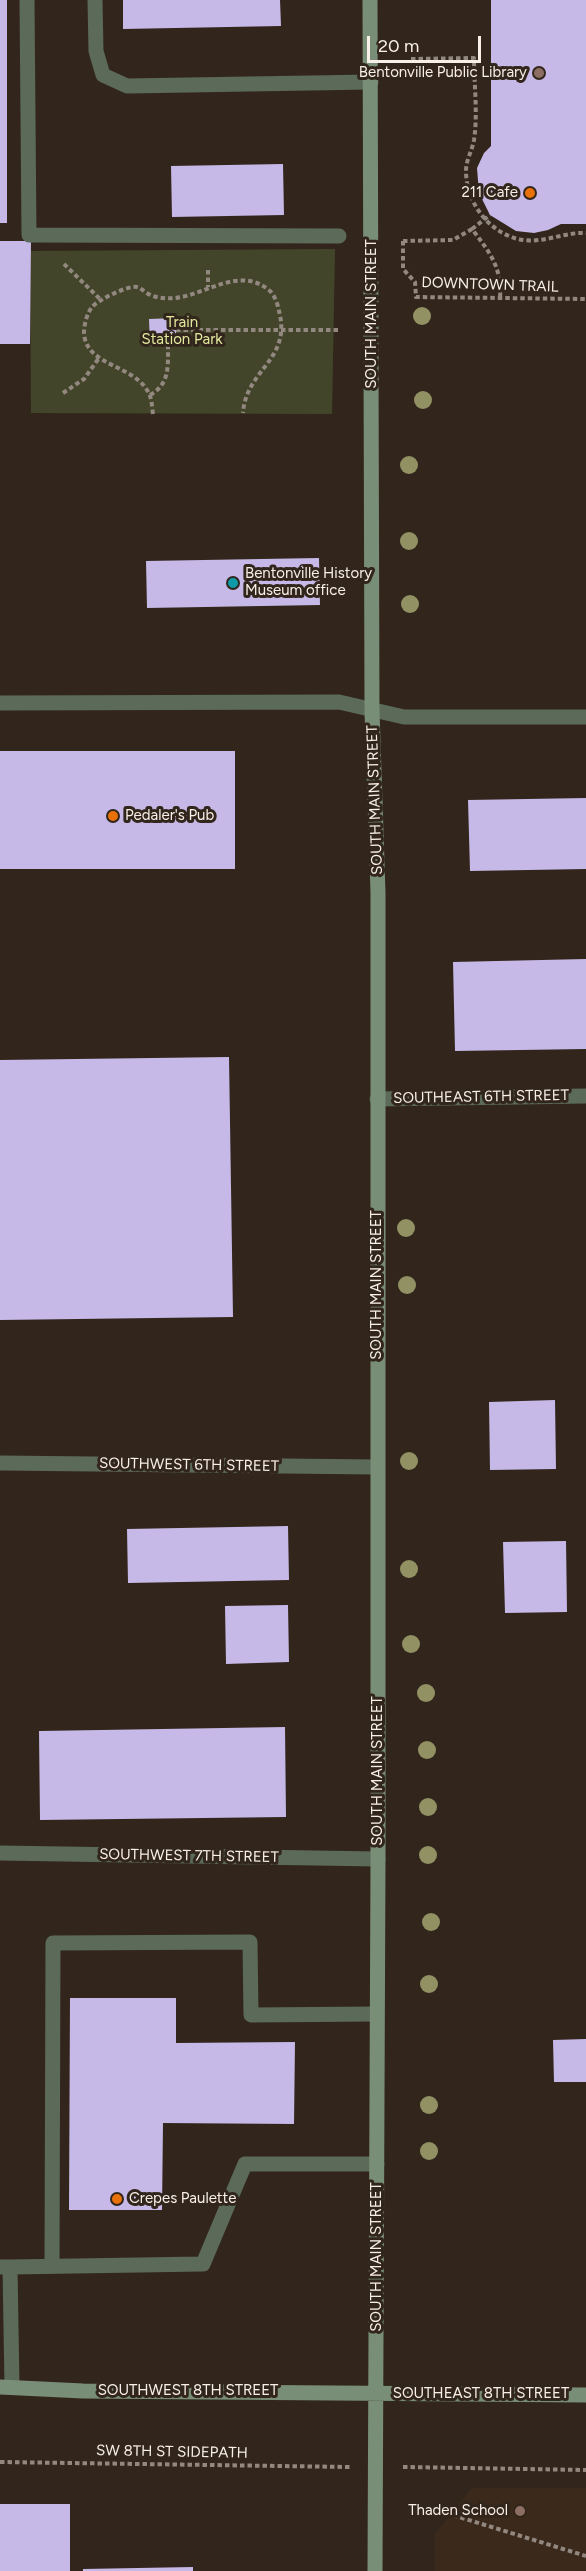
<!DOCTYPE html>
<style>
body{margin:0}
#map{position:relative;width:586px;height:2571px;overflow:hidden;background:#32261c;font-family:Figtree,sans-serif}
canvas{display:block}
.scale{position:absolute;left:367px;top:36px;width:114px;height:27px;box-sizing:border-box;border:3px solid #f8efe8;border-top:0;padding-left:8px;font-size:18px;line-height:21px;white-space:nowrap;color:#f8efe8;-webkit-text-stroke:4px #32261c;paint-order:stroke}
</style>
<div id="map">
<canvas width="586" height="2571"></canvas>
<div class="scale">20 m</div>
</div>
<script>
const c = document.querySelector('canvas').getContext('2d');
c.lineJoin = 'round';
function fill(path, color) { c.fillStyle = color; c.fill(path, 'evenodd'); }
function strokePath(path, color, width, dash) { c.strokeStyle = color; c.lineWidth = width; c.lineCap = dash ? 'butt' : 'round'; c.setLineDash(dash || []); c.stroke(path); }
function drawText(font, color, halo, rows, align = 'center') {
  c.font = font + ' Figtree,sans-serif'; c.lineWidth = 6; c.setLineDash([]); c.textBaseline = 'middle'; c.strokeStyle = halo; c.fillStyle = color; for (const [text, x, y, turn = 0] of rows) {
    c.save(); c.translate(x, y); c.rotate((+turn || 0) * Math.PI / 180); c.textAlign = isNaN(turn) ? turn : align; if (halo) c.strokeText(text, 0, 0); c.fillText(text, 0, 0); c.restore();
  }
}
fill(new Path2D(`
 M472,2488H586V2571H435V2534Z`), '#3b2a1b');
fill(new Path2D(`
 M335,249L332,414L31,413L30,251Z`), '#43452a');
fill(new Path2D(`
 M0,0H7V223H0Z
 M123,0H280L281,26L123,29Z
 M491,0H586V224H561L548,230L534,233L516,231L490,215L479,193L477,168L484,153L491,146Z
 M283,164L284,215L172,217L171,166Z
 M0,241H31L30,344H0Z
 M175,318L177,344L150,346L149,319Z
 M319,558L320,605L147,608L146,561Z
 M0,751H235V869H0Z
 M586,798V869L470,871L468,800Z
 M586,959V1049L455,1051L453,962Z
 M229,1057L233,1317L0,1320V1060Z
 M555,1400L556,1469L490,1470L489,1402Z
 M288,1526L289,1580L128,1583L127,1529Z
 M566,1541L567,1612L505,1613L503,1542Z
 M288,1605L289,1662L226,1664L225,1606Z
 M285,1727L286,1817L40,1820L39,1731Z
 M70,1998H176V2043L295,2042L294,2124L163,2123L162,2210H69Z
 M586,2039V2082H554L553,2040Z
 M0,2504H70V2571H0Z
 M193,2567V2571H83V2569Z`), '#c6b9e7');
strokePath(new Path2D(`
 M411,59L474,58C474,84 478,114 474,140C472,151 466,160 466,171C466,204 491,235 523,240C545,243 564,232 586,233
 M472,229L490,215
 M403,241V269L415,282L416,297L586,299
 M403,241L453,240L472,229C490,253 502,267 500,298
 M64,264L102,301
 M208,270V287
 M176,330H339
 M63,393L84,379L99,358
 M150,395C170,384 168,366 168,345
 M153,414C152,408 152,401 150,396C138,364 86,368 84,333C84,325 87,313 92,307C98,300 128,285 137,287C140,287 142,290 145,292C154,298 164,299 175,298C206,295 240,265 270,291C275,296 278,305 279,311C292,360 246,369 243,413
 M0,2462L350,2467
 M403,2467L586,2470
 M446,2513L586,2556`), '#938880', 4, [4.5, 3]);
strokePath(new Path2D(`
 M27,0L29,235L339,236
 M95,0L96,51L103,75L127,86L371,82
 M0,703L339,702L404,717H586
 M52,2266L53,1943L250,1942L251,2015L376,2014
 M0,2267H10L12,2387
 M10,2267L203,2264L245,2164H377`), '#5c6a5a', 15);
strokePath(new Path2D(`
 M377,1099L586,1096
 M0,1463L377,1467
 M0,1853L378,1859`), '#5c6a5a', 15);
strokePath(new Path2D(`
 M370,0L372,711L378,893V1859L375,2571
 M0,2387L83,2391L586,2395`), '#798e76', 15);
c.fillStyle = '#929164';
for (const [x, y] of [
 [422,316],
 [423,400],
 [409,465],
 [409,541],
 [410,604],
 [406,1228],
 [407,1285],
 [409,1461],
 [409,1569],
 [411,1644],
 [426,1693],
 [427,1750],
 [428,1807],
 [428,1855],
 [431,1922],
 [429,1984],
 [429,2105],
 [429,2151]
]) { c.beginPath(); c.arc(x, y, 9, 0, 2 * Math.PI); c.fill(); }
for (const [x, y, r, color] of [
 [539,73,6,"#8d6e63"],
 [530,193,6,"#e8710a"],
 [233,583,6,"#0f9aa8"],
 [113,816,6,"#e8710a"],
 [117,2199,6,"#e8710a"],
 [520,2511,6,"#8d6e63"]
]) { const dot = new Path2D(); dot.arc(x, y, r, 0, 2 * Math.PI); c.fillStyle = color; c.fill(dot); strokePath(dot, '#32261c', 2); }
drawText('15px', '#f8efe8', '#32261c', [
 ["Bentonville Public Library",527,73],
 ["211 Cafe",518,193],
 ["Bentonville History",245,574,"left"],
 ["Museum office",245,591,"left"],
 ["Pedaler's Pub",125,816,"left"],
 ["Crepes Paulette",129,2199,"left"],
 ["Thaden School",508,2511]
], 'right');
drawText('15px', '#f8efe8', '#32261c', [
 ["DOWNTOWN TRAIL",490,285,2],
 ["SOUTH MAIN STREET",372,314,-90],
 ["SOUTH MAIN STREET",375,800,-92],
 ["SOUTHEAST 6TH STREET",481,1097,-1],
 ["SOUTH MAIN STREET",377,1285,-90],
 ["SOUTHWEST 6TH STREET",189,1465,1],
 ["SOUTH MAIN STREET",378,1771,-90],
 ["SOUTHWEST 7TH STREET",189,1856,1],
 ["SOUTH MAIN STREET",377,2257,-90],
 ["SOUTHWEST 8TH STREET",188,2391],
 ["SOUTHEAST 8TH STREET",481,2394],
 ["SW 8TH ST SIDEPATH",172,2452,1]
]);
drawText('15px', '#e1e89e', '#32261c', [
 ["Train",182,323],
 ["Station Park",182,340]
]);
</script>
